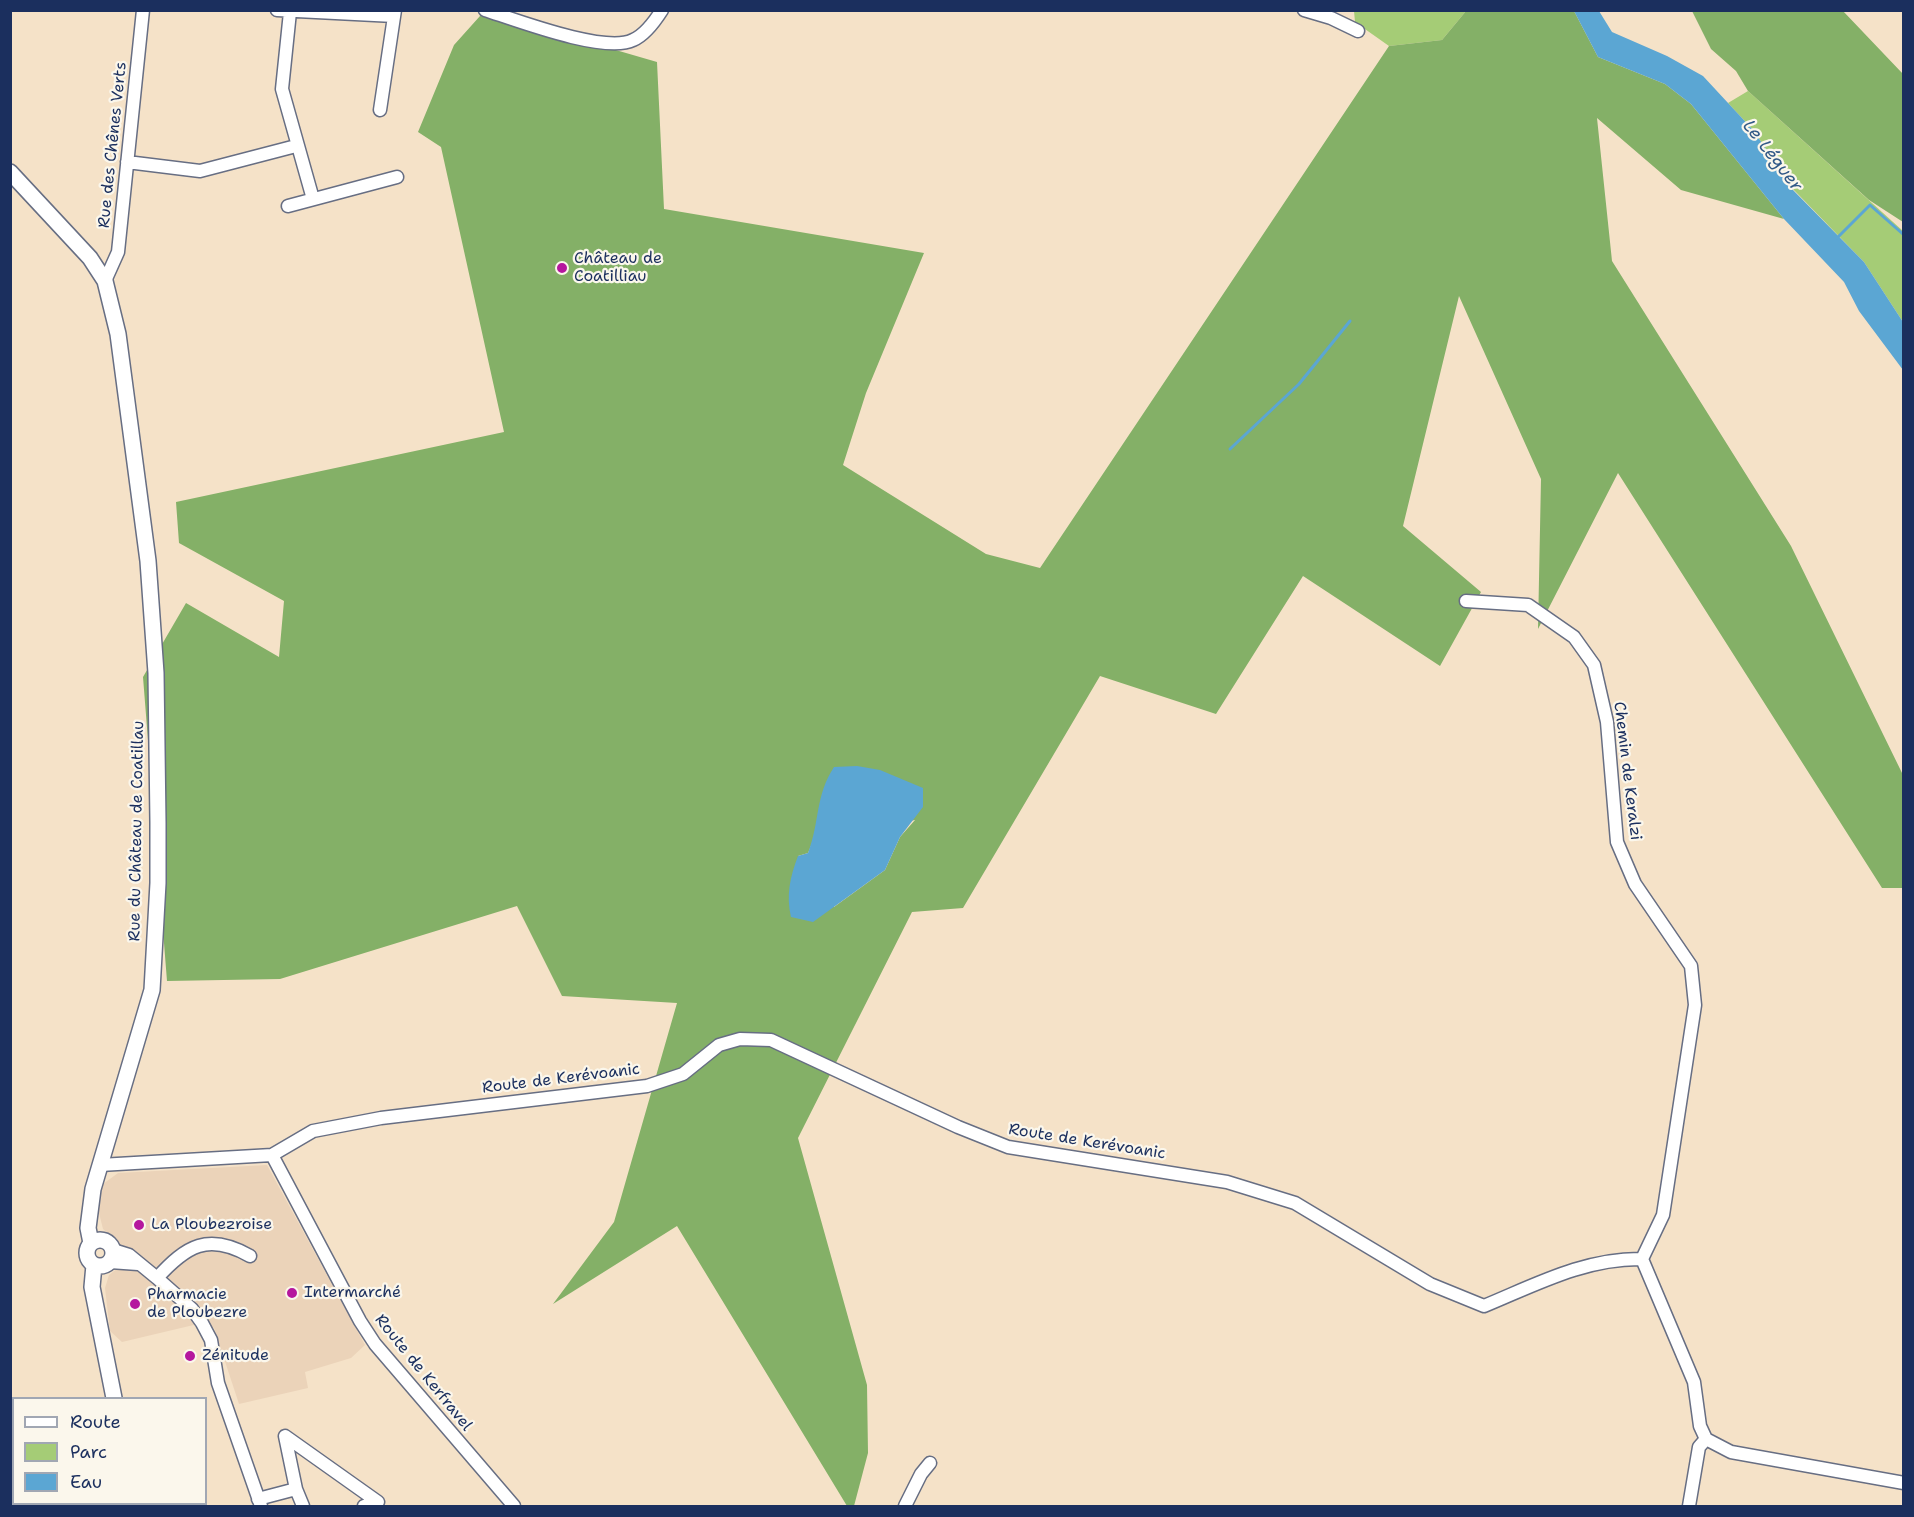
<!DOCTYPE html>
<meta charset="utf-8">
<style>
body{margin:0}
#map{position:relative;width:1914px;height:1517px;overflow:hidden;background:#f5e2c8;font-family:"Shantell Sans",sans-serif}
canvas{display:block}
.frame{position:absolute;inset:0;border:12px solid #1b2f5e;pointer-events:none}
.legend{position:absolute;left:12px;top:1397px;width:195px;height:108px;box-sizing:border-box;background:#fbf7ec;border:2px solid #a1a7b3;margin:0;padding:8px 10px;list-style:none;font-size:18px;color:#1b2f5e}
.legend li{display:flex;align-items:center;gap:12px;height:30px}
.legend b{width:30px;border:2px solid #a1a7b3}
</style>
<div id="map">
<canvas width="1914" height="1517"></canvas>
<div class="frame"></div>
<ul class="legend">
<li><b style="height:8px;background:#fff"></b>Route</li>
<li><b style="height:16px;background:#a5cc76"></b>Parc</li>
<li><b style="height:16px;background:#5ba6d3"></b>Eau</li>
</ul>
</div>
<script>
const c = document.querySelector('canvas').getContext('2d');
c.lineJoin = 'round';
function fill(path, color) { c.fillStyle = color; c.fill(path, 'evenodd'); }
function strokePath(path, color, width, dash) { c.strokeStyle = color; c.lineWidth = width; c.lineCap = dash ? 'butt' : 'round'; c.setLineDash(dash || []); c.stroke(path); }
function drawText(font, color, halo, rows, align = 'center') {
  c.font = font + ' "Shantell Sans",sans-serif'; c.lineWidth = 4.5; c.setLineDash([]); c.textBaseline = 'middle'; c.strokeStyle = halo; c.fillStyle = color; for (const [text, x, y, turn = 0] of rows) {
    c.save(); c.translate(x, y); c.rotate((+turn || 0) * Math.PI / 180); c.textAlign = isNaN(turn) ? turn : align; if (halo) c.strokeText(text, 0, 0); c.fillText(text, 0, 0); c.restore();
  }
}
fill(new Path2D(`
 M267,1165L365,1345L351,1358L305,1372L308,1388L239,1404L214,1328L202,1323L122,1342L110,1331L105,1288L109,1275L118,1268L120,1244L103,1229L98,1209L99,1187L118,1173Z`), '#ebd3b9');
fill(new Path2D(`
 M1354,11H1466L1442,40L1389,46L1355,22Z
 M1748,91L1903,231V322L1864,262L1791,187L1754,131L1728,103Z`), '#a5cc76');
fill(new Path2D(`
 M1466,11H1574L1598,57L1665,84L1691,104L1784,219L1681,190L1597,118L1612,261L1791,546L1903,775V888H1882L1618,473L1538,629L1541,479L1459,296L1403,526L1481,592L1440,666L1303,576L1216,714L1100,676L963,908L912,912L798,1138L867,1385L868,1453L854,1506H847L677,1226L553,1304L614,1222L677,1003L562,996L517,906L280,979L167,981L143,677L186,603L279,657L284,601L179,543L176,502L504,432L441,147L418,132L454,45L480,16L509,19L657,62L664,209L924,253L866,393L843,465L986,554L1040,568L1389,46L1442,40ZM915,820L900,837L885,870L834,907L798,856L808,853L813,841Z
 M1692,11H1843L1903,74V222L1869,200L1748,91L1736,71L1711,49Z`), '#84b067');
fill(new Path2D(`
 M1574,11H1599L1612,32L1667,56L1703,76L1754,131L1793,190L1864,262L1903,322V370L1859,311L1844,282L1784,219L1691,104L1665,84L1598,57Z
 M857,766L880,770L923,788V807L900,837L885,870L813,922L791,917C786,895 790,877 798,856L808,853C820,822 815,796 834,767Z`), '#5ba6d3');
strokePath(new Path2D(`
 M1837,238L1870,205L1904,235
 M1230,449L1299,384L1350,321`), '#5ba6d3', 3);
const minor = new Path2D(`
 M277,10L394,16
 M485,10C516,20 605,54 633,40C645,35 655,21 662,10
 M1304,10L1331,18L1358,31
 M290,12L282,89L313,199
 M380,110L395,10
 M127,162L200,171L296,146
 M288,206L397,177
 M105,281L118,252L143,10
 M1466,601L1528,605L1574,637L1594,665L1607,722L1617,842L1635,884L1691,966L1695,1005L1663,1215L1642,1259
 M272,1155L360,1321L375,1344L514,1506
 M100,1165L272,1155L313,1131L381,1118L647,1086L683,1074L719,1045L740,1039L771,1040L958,1127L1008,1147L1227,1182L1295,1203L1430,1284L1484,1306C1535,1285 1585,1258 1642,1259
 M113,1250L129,1255L157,1278L192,1309L202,1323L211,1340L218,1383L261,1506
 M1642,1259L1694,1382L1700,1426L1706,1439L1731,1452L1904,1483
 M110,1262L138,1264
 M157,1278C186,1246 208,1232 250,1256
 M258,1499L296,1489
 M303,1506L296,1489L285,1436L378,1502L364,1506
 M905,1506L921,1474L930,1463
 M1689,1506L1699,1447L1706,1439`);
const major = new Path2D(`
 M10,172L90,258L105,281L118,334L148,561L156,673L158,823V883L152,990L93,1189L88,1228L91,1243
 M87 1253a13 13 0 1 1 26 0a13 13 0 1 1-26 0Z
 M94,1265L92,1287L114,1398
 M129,1504V1506`);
strokePath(minor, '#676e83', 15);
strokePath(major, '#676e83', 18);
strokePath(minor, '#fff', 12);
strokePath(major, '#fff', 15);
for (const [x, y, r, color] of [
 [562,268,6,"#b5179e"],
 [139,1225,6,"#b5179e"],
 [292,1293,6,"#b5179e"],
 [135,1304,6,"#b5179e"],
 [190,1356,6,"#b5179e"]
]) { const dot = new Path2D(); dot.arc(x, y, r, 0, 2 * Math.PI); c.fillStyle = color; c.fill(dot); strokePath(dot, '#fbf7ec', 2); }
drawText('16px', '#1b2f5e', '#fbf7ec', [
 ["Rue des Chênes Verts",113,145,-84],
 ["Chemin de Keralzi",1627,771,83],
 ["Rue du Château de Coatillau",137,831,-89],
 ["Route de Kerévoanic",561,1079,-7],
 ["Route de Kerévoanic",1087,1142,9],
 ["Route de Kerfravel",423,1373,51]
]);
drawText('16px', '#1b2f5e', '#fbf7ec', [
 ["Château de",574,259],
 ["Coatilliau",574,277],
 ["La Ploubezroise",151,1225],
 ["Intermarché",304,1293],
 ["Pharmacie",147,1295],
 ["de Ploubezre",147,1313],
 ["Zénitude",202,1356]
], 'left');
drawText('italic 18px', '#315987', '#fbf7ec', [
 ["Le Léguer",1772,156,52]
]);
</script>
